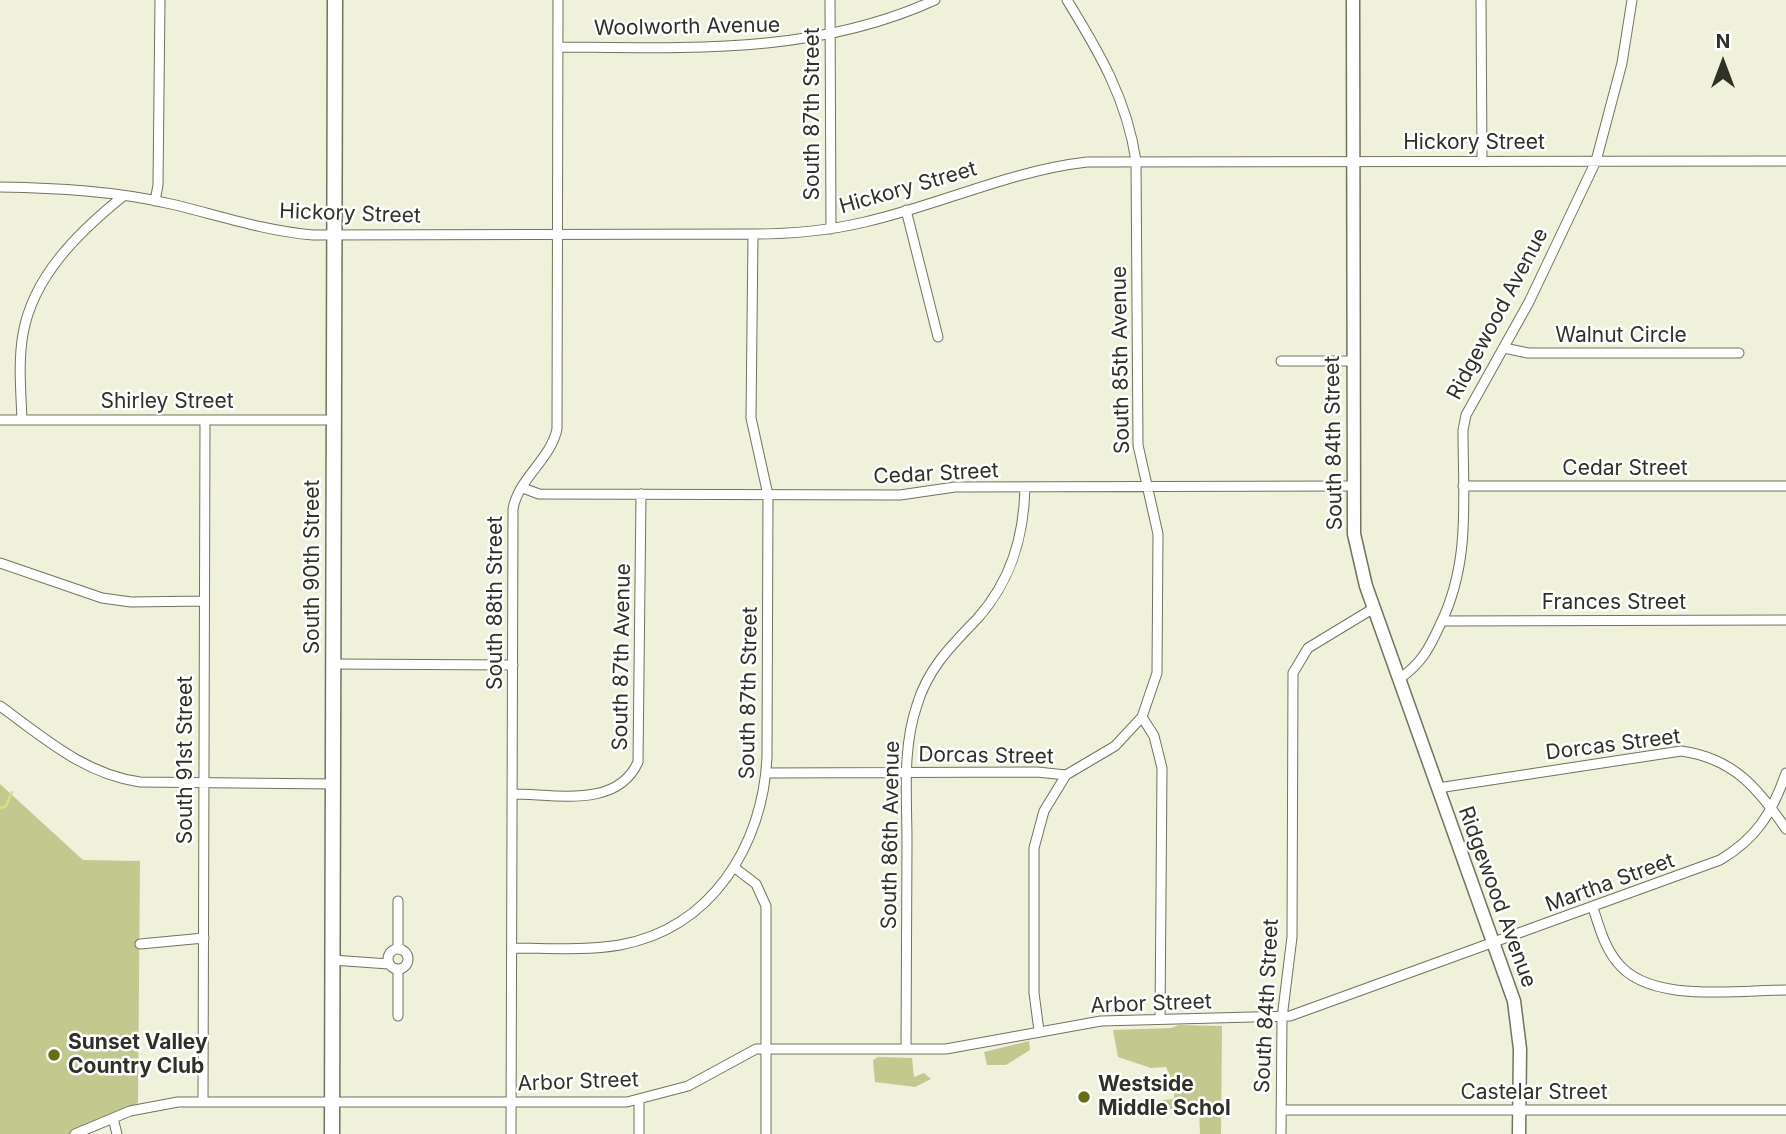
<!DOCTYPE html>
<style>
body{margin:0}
#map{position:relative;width:1786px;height:1134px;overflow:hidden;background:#eff1db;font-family:Inter,sans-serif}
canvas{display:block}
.north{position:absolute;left:1688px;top:28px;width:70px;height:70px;-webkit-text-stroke:5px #fff;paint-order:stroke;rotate:0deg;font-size:19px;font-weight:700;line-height:28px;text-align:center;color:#2f3027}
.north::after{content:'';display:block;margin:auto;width:24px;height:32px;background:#2f3027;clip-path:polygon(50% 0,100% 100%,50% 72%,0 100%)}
</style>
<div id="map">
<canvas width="1786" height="1134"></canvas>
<div class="north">N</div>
</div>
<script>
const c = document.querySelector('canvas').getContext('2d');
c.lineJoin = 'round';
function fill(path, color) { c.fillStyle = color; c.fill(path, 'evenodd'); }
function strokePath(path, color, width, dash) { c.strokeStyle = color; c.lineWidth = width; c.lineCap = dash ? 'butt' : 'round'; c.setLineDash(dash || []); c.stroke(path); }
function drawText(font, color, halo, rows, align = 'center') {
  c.font = font + ' Inter,sans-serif'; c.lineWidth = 5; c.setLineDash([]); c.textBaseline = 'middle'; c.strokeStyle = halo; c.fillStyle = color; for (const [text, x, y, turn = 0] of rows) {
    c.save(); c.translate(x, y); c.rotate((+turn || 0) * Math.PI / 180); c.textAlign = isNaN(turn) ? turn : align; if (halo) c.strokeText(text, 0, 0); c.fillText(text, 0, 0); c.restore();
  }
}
fill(new Path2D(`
 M0,784L83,860L140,861L138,1103L70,1134H0Z
 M1179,1025L1222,1026L1221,1134H1200L1199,1110L1162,1109V1100L1174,1099V1085L1166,1067L1151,1068L1118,1057L1113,1030L1171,1028Z
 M1029,1041L1030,1050L1006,1065H987L984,1052Z
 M878,1057L912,1058L914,1077L924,1073L931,1079L915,1087L875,1082L873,1060Z`), '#c3c88f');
strokePath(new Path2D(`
 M0,808L6,806L12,792`), '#d8e087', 2.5);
const minor = new Path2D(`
 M830,0L831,229
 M1481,0L1482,160
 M558,47C687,48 815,55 935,0
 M0,187C56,188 116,191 171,204C218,215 264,231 313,235L753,234C791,234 827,231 865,222C940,205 1009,171 1087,162L1786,161
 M155,201L158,185L160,0
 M906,210L938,337
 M1504,348L1528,353H1739
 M1281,361H1352
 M0,420H334
 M22,420C21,392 18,362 23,334C33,276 79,232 122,197
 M1463,486H1786
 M523,488L539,494L900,495L955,487L1352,486
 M0,563L102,598L131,602L204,601
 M1442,621L1786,620
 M333,664L513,665
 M1399,679C1421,664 1429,649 1440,625C1471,562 1463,499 1463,430L1466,415L1529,302L1596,161L1622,63L1632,0
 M0,706C44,738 84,774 140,782L333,784
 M1142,717L1154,736L1162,768L1160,1019
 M767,773L1037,772L1066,775L1115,746L1142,717L1157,673L1158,534L1138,445L1136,161C1127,99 1099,52 1067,0
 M1438,788L1681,751C1733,758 1758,788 1786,829
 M512,794C555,794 617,809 638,762L641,494
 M735,868L756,884L766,906V1134
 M1593,908C1599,926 1604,946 1617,962C1649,1004 1737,990 1786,990
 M140,944L204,938
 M398,948V901
 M512,948C548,948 584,951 620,945C712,928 763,845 767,757L768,495L751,418L753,234
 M388 959a10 10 0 1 1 20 0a10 10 0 1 1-20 0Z
 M332,960L389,964
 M398,969V1016
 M1039,1031L1034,993V848L1044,811L1066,775
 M906,1049C906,980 907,911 907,842C907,796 902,749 917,705C928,668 952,645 977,619C1011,581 1024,537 1025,487
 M203,1101L205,420
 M1281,1110H1786
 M113,1118L117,1134
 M75,1134L130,1111L178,1102H627L688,1086L756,1049H946L1101,1021L1290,1016L1720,860C1757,838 1772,813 1786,773
 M511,1134L513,509C518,479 551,459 557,429L558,0
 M639,1134V1099
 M1281,1134L1282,1018L1292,937L1293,673L1308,648L1374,608`);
const secondary = new Path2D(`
 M1353,0L1354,534L1366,586L1514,1001L1520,1049L1519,1134`);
const primary = new Path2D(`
 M332,1134L335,0`);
strokePath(minor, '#71735f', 11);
strokePath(secondary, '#71735f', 15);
strokePath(primary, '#71735f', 17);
strokePath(minor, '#fff', 9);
strokePath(secondary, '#fff', 12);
strokePath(primary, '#fff', 14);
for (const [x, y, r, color] of [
 [54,1055,7,"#696e12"],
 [1084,1097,7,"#696e12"]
]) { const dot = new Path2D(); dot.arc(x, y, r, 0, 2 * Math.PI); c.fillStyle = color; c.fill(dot); strokePath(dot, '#fff', 2.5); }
drawText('21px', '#2f3027', '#fff', [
 ["Woolworth Avenue",687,27,-1],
 ["South 87th Street",813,114,-90],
 ["Hickory Street",1474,143],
 ["Hickory Street",908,188,-16],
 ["Hickory Street",350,214,2],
 ["Ridgewood Avenue",1498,314,-62],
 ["Walnut Circle",1621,336],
 ["South 85th Avenue",1121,360,-91],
 ["Shirley Street",167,402],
 ["South 84th Street",1334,443,-91],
 ["Cedar Street",1625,469],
 ["Cedar Street",936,474,-3],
 ["South 90th Street",313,567,-90],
 ["South 88th Street",496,603,-90],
 ["Frances Street",1614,603],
 ["South 87th Avenue",622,657,-89],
 ["South 87th Street",749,693,-89],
 ["Dorcas Street",1613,745,-7],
 ["Dorcas Street",986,756,1],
 ["South 91st Street",186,760,-90],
 ["South 86th Avenue",891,835,-89],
 ["Martha Street",1610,883,-20],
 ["Ridgewood Avenue",1497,897,70],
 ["Arbor Street",1151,1004,-2],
 ["South 84th Street",1267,1006,-87],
 ["Arbor Street",578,1082,-2],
 ["Castelar Street",1534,1093]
]);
drawText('bold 21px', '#2f3027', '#fff', [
 ["Sunset Valley",68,1043],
 ["Country Club",68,1067],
 ["Westside",1098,1085],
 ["Middle Schol",1098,1109]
], 'left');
</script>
